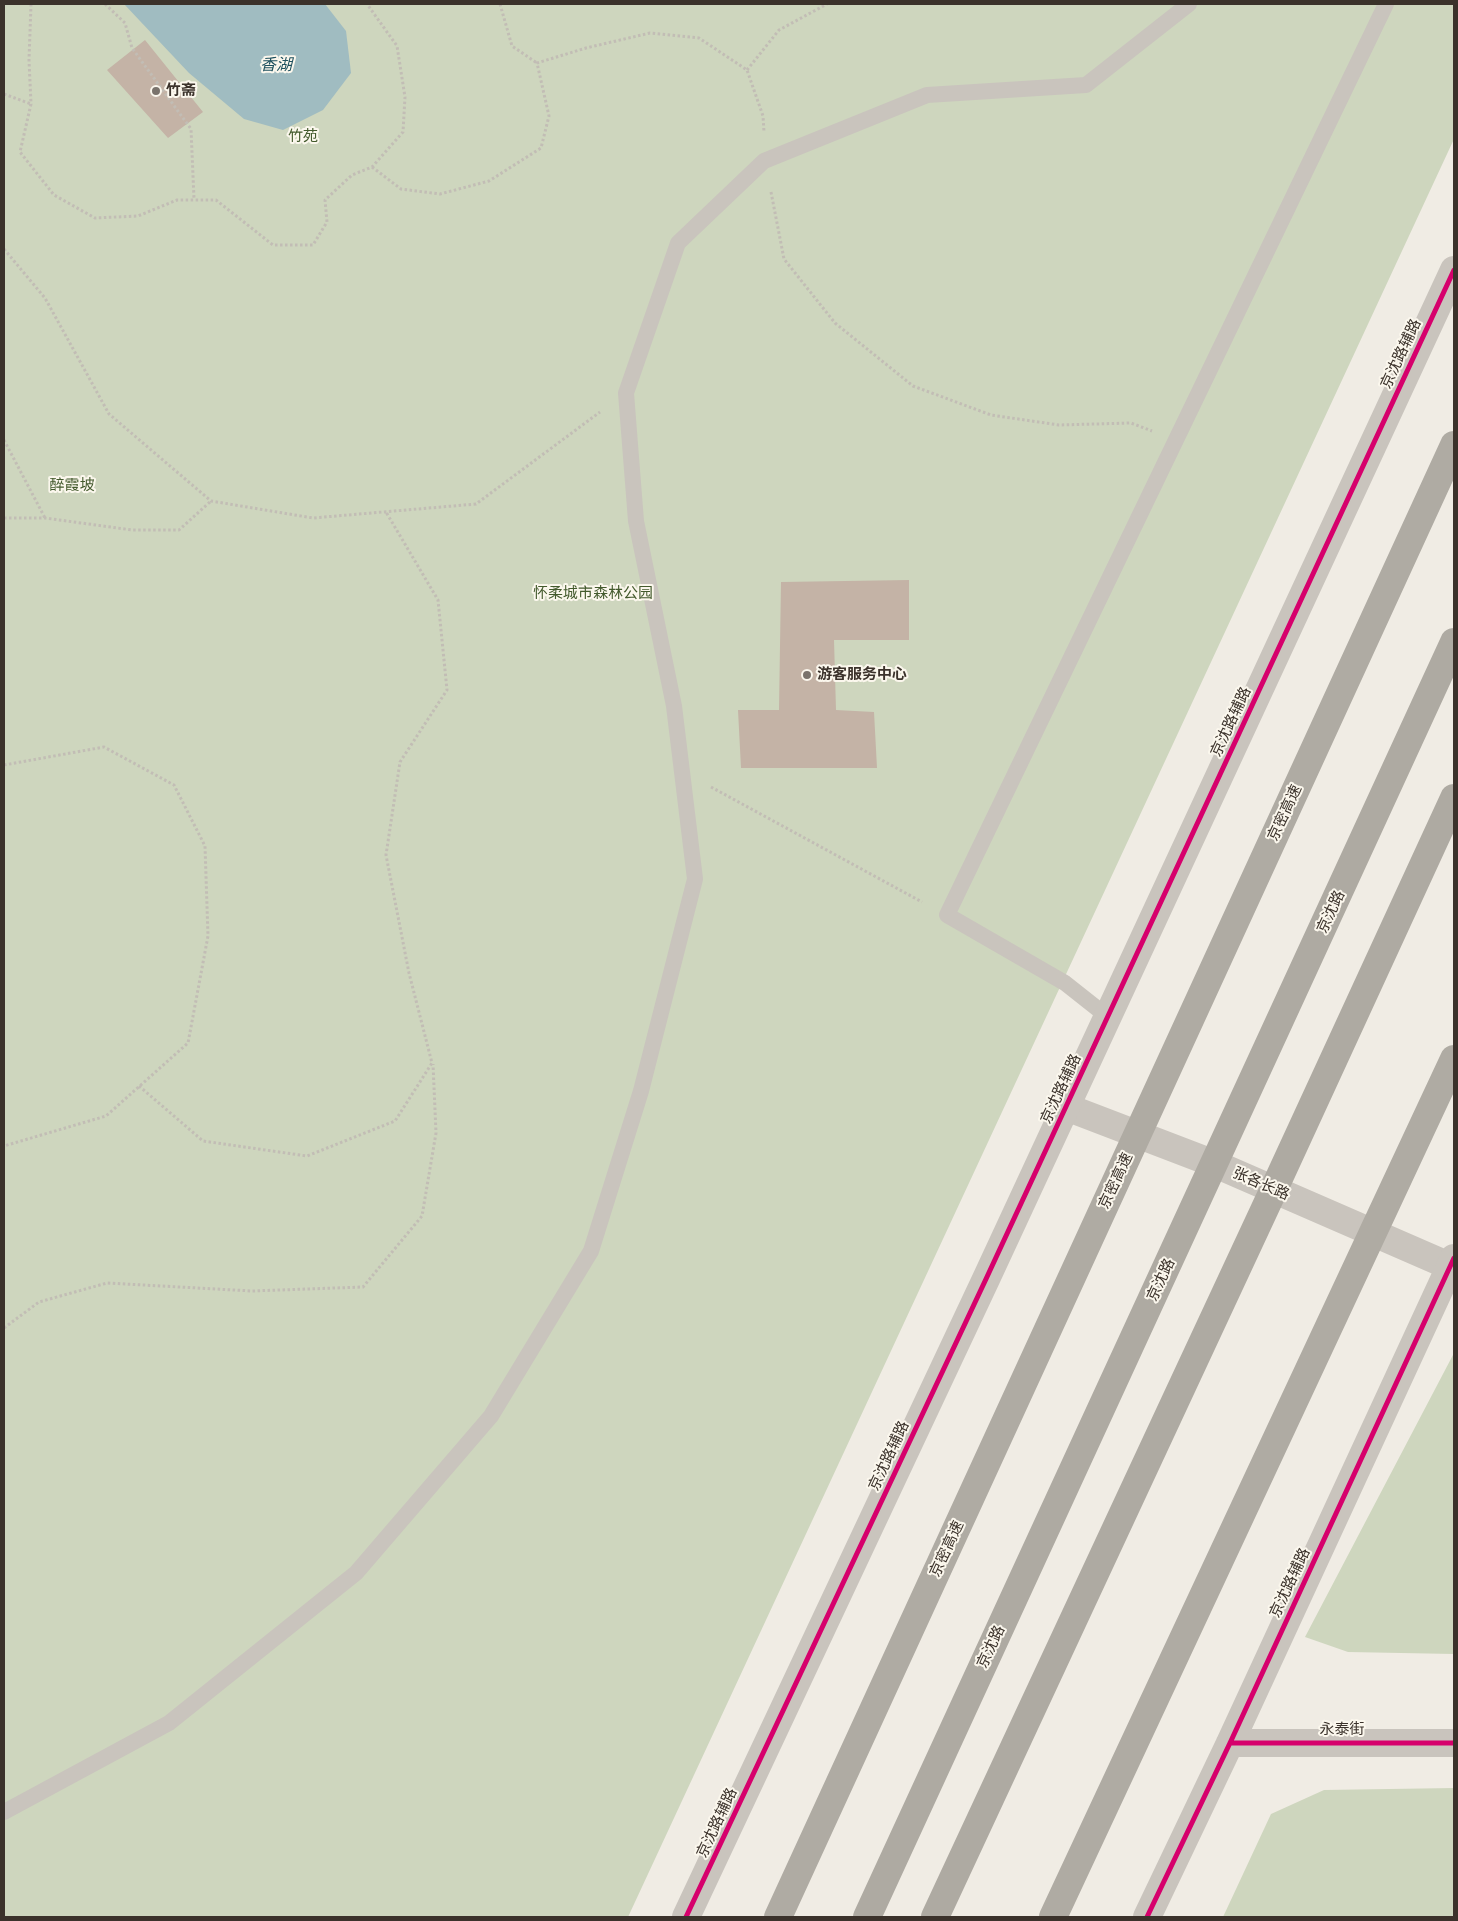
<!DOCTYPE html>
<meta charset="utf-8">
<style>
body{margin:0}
#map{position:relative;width:1458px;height:1921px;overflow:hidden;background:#f0ece4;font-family:Montserrat,sans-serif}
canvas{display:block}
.frame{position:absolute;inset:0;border:5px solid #3b322b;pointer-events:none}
</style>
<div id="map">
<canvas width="1458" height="1921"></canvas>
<div class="frame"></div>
</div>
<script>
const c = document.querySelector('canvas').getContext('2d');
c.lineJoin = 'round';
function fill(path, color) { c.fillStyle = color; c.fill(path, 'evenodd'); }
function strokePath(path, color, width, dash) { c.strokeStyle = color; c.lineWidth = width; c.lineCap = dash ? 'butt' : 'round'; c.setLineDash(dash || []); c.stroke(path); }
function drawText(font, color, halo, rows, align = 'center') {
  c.font = font + ' Montserrat,"Noto Sans SC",sans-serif'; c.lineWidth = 4; c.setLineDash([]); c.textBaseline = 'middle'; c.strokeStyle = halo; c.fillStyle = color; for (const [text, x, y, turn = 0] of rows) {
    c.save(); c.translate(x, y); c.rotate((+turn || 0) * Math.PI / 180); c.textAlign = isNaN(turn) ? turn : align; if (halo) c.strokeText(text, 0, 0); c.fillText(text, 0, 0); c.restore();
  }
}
fill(new Path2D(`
 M4,4H1454V139L628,1917H4Z
 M1454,1353V1654L1348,1652L1305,1637Z
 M1454,1788V1917H1223L1271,1814L1324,1790Z`), '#ced6be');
fill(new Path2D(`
 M124,4H325L346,31L351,73L323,110L283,130L244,119L189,73Z`), '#a0bcc1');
fill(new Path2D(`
 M145,40L203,112L168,138L107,70Z
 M909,580V640H834L836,710L874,712L877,768H741L738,710H779L781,582Z`), '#c4b3a6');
strokePath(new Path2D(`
 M31,4L29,60L31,104L20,152L54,195L95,218L138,216L177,200H216L273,245H313L327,222L325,200L352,175L372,167L403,132L405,97L397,46L367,4
 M105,4L125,23L132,48L191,129L194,199
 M500,4L512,46L537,63
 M747,70L779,30L827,4
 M4,94L31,104
 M372,167L401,189L440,194L489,181L541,148L549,116L537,63L586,48L650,33L699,38L747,70L763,116L764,132
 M771,192L784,259L835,323L913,386L991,415L1059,425L1131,423L1152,431
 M4,249L45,298L109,414L211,501L313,518L476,504L600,412
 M4,440L45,518
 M4,518H45L132,530H179L211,501
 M4,765L104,747L174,785L205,846L208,936L188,1043L106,1116L4,1146
 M711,787L922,902
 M139,1086L203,1141L307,1156L395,1121L432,1063L409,973L386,855L400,762L447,690L438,600L386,512
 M4,1328L39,1302L107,1283L252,1291L363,1287L422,1216L436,1133L433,1064`), '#c2bdb5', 3, [2.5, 2.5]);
strokePath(new Path2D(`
 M1108,1017L1065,983L947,915L1386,4
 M4,1812L169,1723L356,1573L491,1416L591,1251L641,1091L695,879L674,706L636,521L626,393L678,243L764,161L927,95L1086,85L1189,4`), '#c9c4bd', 16);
strokePath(new Path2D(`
 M1066,1107L1215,1164L1454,1268`), '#c9c4bd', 28);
strokePath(new Path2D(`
 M1230,1743H1454
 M686,1917L986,1279L1454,270
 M1147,1917L1230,1743L1454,1258`), '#c9c4bd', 28);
strokePath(new Path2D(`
 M867,1917L1454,642
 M935,1917L1274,1189L1454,798`), '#aeaaa2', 28);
strokePath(new Path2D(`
 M778,1917L1454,445
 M1053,1917L1454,1059`), '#afaba3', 28);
strokePath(new Path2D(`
 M1230,1743H1454
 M686,1917L986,1279L1454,270
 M1147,1917L1230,1743L1454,1258`), '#d6006c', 5);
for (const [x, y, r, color] of [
 [156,91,5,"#7a736c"],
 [807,675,5,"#7a736c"]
]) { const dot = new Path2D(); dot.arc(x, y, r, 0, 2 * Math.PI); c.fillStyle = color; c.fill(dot); strokePath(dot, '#fbf7ed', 2); }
drawText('bold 15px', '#3b322b', '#fbf7ed', [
 ["竹斋",166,91],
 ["游客服务中心",817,675]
], 'left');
drawText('15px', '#435a2d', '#fbf7ed', [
 ["竹苑",303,137],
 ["醉霞坡",72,486],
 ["怀柔城市森林公园",593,594]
]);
drawText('15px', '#3b322b', '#fbf7ed', [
 ["京沈路辅路",1401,354,-65],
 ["京沈路辅路",1231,722,-65],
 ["京密高速",1285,813,-65],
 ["京沈路",1331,912,-65],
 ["京沈路辅路",1061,1089,-65],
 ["京密高速",1116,1181,-65],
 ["张各长路",1261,1184,23],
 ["京沈路",1161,1280,-65],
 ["京沈路辅路",889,1456,-65],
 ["京密高速",947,1549,-65],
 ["京沈路辅路",1290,1583,-65],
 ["京沈路",991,1647,-65],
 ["永泰街",1342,1730],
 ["京沈路辅路",717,1823,-65]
]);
drawText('italic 16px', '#1e505e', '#fbf7ed', [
 ["香湖",276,65]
]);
</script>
